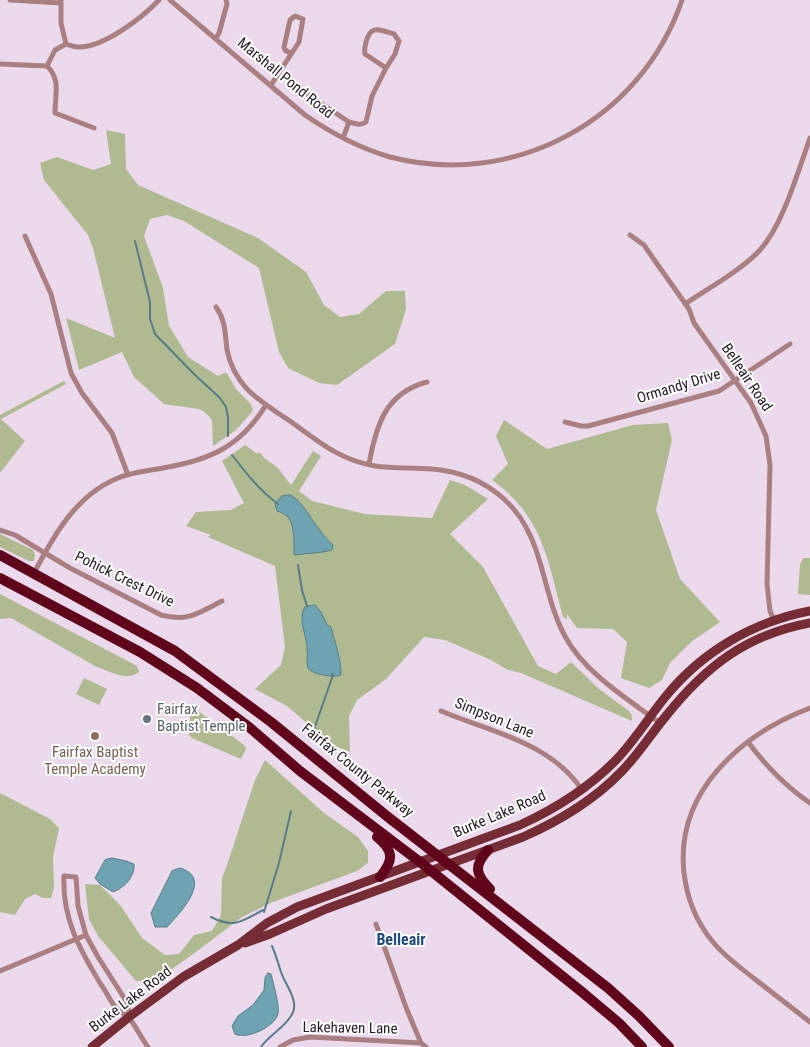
<!DOCTYPE html>
<style>
body{margin:0}
canvas{display:block;background:#ebd9ec}
</style>
<canvas width="810" height="1047"></canvas>
<script>
const c = document.querySelector('canvas').getContext('2d');
c.lineJoin = 'round';
function fill(path, color) { c.fillStyle = color; c.fill(path, 'evenodd'); }
function strokePath(path, color, width, dash) { c.strokeStyle = color; c.lineWidth = width; c.lineCap = dash ? 'butt' : 'round'; c.setLineDash(dash || []); c.stroke(path); }
function drawText(font, color, halo, rows, align = 'center') {
  c.font = font + ' "Roboto Condensed",sans-serif'; c.lineWidth = 4; c.setLineDash([]); c.textBaseline = 'middle'; c.strokeStyle = halo; c.fillStyle = color; for (const [text, x, y, turn = 0] of rows) {
    c.save(); c.translate(x, y); c.rotate((+turn || 0) * Math.PI / 180); c.textAlign = isNaN(turn) ? turn : align; if (halo) c.strokeText(text, 0, 0); c.fillText(text, 0, 0); c.restore();
  }
}
fill(new Path2D(`
 M106,130L125,134L126,169L138,185L258,238L306,272L324,305L340,317L359,314L386,291H405L406,309L395,344L337,385L319,383L288,368L279,352L259,268L184,221L167,215L150,219L144,236L163,288L169,326L188,357L218,376L226,372L236,389L251,404L253,410L251,413L236,430L213,446L212,420L205,412L199,409L164,404L134,377L122,352L79,370L66,318L115,338L93,248L88,235L44,180L40,163L57,157L93,170L111,164Z
 M64,381L66,384L1,419L25,441L0,473V415Z
 M504,420L547,449L633,425L668,423L672,440L656,510L680,579L720,622L692,641L670,663L662,680L649,688L621,678L627,642L613,629L577,628L567,614V619L563,617C548,561 543,516 492,480L508,464L496,436Z
 M245,445L256,453H261L264,458L277,467L291,485L313,451L321,456L299,491L312,501L365,514L432,518L450,480L465,485L488,499L450,534L483,567L538,666L556,674L571,662L599,689L629,711L632,716V721L521,673L508,670L491,660L445,640L424,637L386,679L357,700L349,716L350,752L332,745L287,706L255,689L281,665L285,647L275,566L208,537L211,535L186,526L196,512L231,510L244,503L222,461Z
 M0,534L33,550L35,555L34,561H29L0,547Z
 M803,558H810V595L798,594L800,565Z
 M0,594L137,666L139,672C127,682 108,671 95,666L11,618L0,619Z
 M84,678L107,689L99,705L76,694Z
 M193,707L244,745L246,749L241,759L192,738L189,735L191,708Z
 M265,760L324,813L358,837L368,851V863L357,871L273,902L242,917L200,949L158,979L136,981L98,936L89,919L85,884L100,885L121,906L142,938L165,955L179,954L194,935L212,931L221,915L222,878L227,865L255,780Z
 M0,793L50,819L59,828L53,857L54,888L51,898H43L35,894L25,899L15,915L0,912Z`), '#afba90');
const water = new Path2D(`
 M291,495C306,504 317,532 333,545L332,550L323,552L294,555C294,545 295,525 288,517C285,514 281,512 277,511L275,504L282,496Z
 M315,605L321,612L327,625L331,627C335,643 341,658 341,675C336,678 312,675 308,668C306,663 308,655 307,649C307,635 297,619 305,607Z
 M112,858L126,861L134,864C135,877 124,888 113,892L100,884L95,878L105,860Z
 M180,868C214,878 180,913 167,927H155L151,913L172,871Z
 M268,973L271,974C273,982 280,1007 278,1014C275,1026 248,1040 235,1034L232,1026L238,1016L253,1005L264,990L265,978Z`);
fill(water, '#6ea4b2');
strokePath(water, '#587c87', 1);
strokePath(new Path2D(`
 M135,241L150,302V319L155,334L194,374L220,398L226,407L228,417V436
 M232,455C246,473 260,491 278,504
 M298,565L302,590L307,606
 M312,735L333,675L332,674
 M264,912L279,863L291,811
 M211,917C234,929 242,921 263,910
 M261,1047C269,1035 283,1029 291,1016C301,1002 285,985 281,972C278,963 276,955 272,946`), '#587c87', 2);
strokePath(new Path2D(`
 M10,0L61,3
 M170,0L305,115C331,133 359,148 390,157C513,189 641,121 682,0
 M61,1V23L66,44
 M216,38L219,33L227,4L226,0
 M66,44L55,50L47,66C61,79 55,95 55,113L94,128
 M66,44C69,45 74,47 77,47C102,49 143,17 159,0
 M0,64L47,66
 M271,85L299,42L303,19L295,16L290,20L284,47L285,50L290,53
 M307,94L349,122
 M343,138L349,122C356,124 360,126 366,122L372,96L386,68L365,54C364,50 365,47 366,42C371,24 379,30 394,34L399,41L395,54L386,68
 M630,235L644,245L655,261L689,309L694,323L751,403L766,436L770,465L767,584L770,611L774,620
 M25,236L51,294L71,373L82,393L112,433L128,475
 M685,304C707,289 743,269 760,250C783,225 798,171 810,138
 M216,307C226,321 225,334 227,350C230,365 237,378 247,389C260,402 275,411 290,421C318,441 339,460 375,466C394,469 413,467 432,469C458,471 484,481 504,499C546,537 540,592 566,638C585,673 629,700 660,723
 M565,422L581,426H588L719,391L790,344
 M369,464C376,426 385,393 427,382
 M0,530L15,535L70,568L161,615C188,622 199,613 222,601
 M34,573C54,535 76,495 118,478C132,472 148,471 163,468C210,460 240,447 266,405
 M810,708C741,734 675,792 684,873C687,898 697,923 713,942C725,957 741,968 756,980C774,994 792,1008 810,1022
 M441,711C491,732 550,742 582,790
 M748,742C766,766 785,786 810,803
 M376,924L407,1010L421,1043L426,1047
 M0,971L86,935
 M129,1017L128,1004L98,957L86,935L78,906L76,877L64,876C62,918 79,948 100,983C106,991 110,1001 117,1009C120,1012 126,1014 129,1018C136,1026 141,1038 148,1047
 M280,1047L293,1040L310,1037L421,1043`), '#aa7f81', 5);
strokePath(new Path2D(`
 M245,943L270,934L326,909L523,837C559,821 593,801 621,772C638,755 651,734 666,716C706,666 746,635 810,623
 M92,1047L129,1017L183,977L238,945L267,923L297,907L520,825C555,809 586,790 614,762C634,742 648,718 666,696C703,651 753,622 810,611`), '#752c35', 9);
strokePath(new Path2D(`
 M0,555L175,651L271,722L388,817L608,988L639,1016L669,1047
 M0,578L140,652L197,688L249,727L300,771L420,862L582,992L619,1023L642,1047
 M377,837C394,851 394,860 380,877
 M488,850C473,866 476,875 490,889`), '#5f041b', 10);
for (const [x, y, r, color] of [
 [147,719,5,"#6b7280"],
 [95,736,5,"#8d6e63"]
]) { const dot = new Path2D(); dot.arc(x, y, r, 0, 2 * Math.PI); c.fillStyle = color; c.fill(dot); strokePath(dot, '#fff', 2); }
drawText('15px', '#241d24', '#fff', [
 ["Marshall Pond Road",285,79,39],
 ["Belleair Road",746,378,56],
 ["Ormandy Drive",679,387,-17],
 ["Pohick Crest Drive",124,580,26],
 ["Simpson Lane",494,719,22],
 ["Fairfax County Parkway",357,771,39],
 ["Burke Lake Road",500,815,-23],
 ["Burke Lake Road",131,1000,-37],
 ["Lakehaven Lane",350,1029,1]
]);
drawText('15px', '#5b616d', '#fff', [
 ["Fairfax",157,710],
 ["Baptist Temple",157,727]
], 'left');
drawText('15px', '#785e54', '#fff', [
 ["Fairfax Baptist",95,753],
 ["Temple Academy",95,770]
]);
drawText('bold 16px', '#224c81', '#fff', [
 ["Belleair",401,941]
]);
</script>
